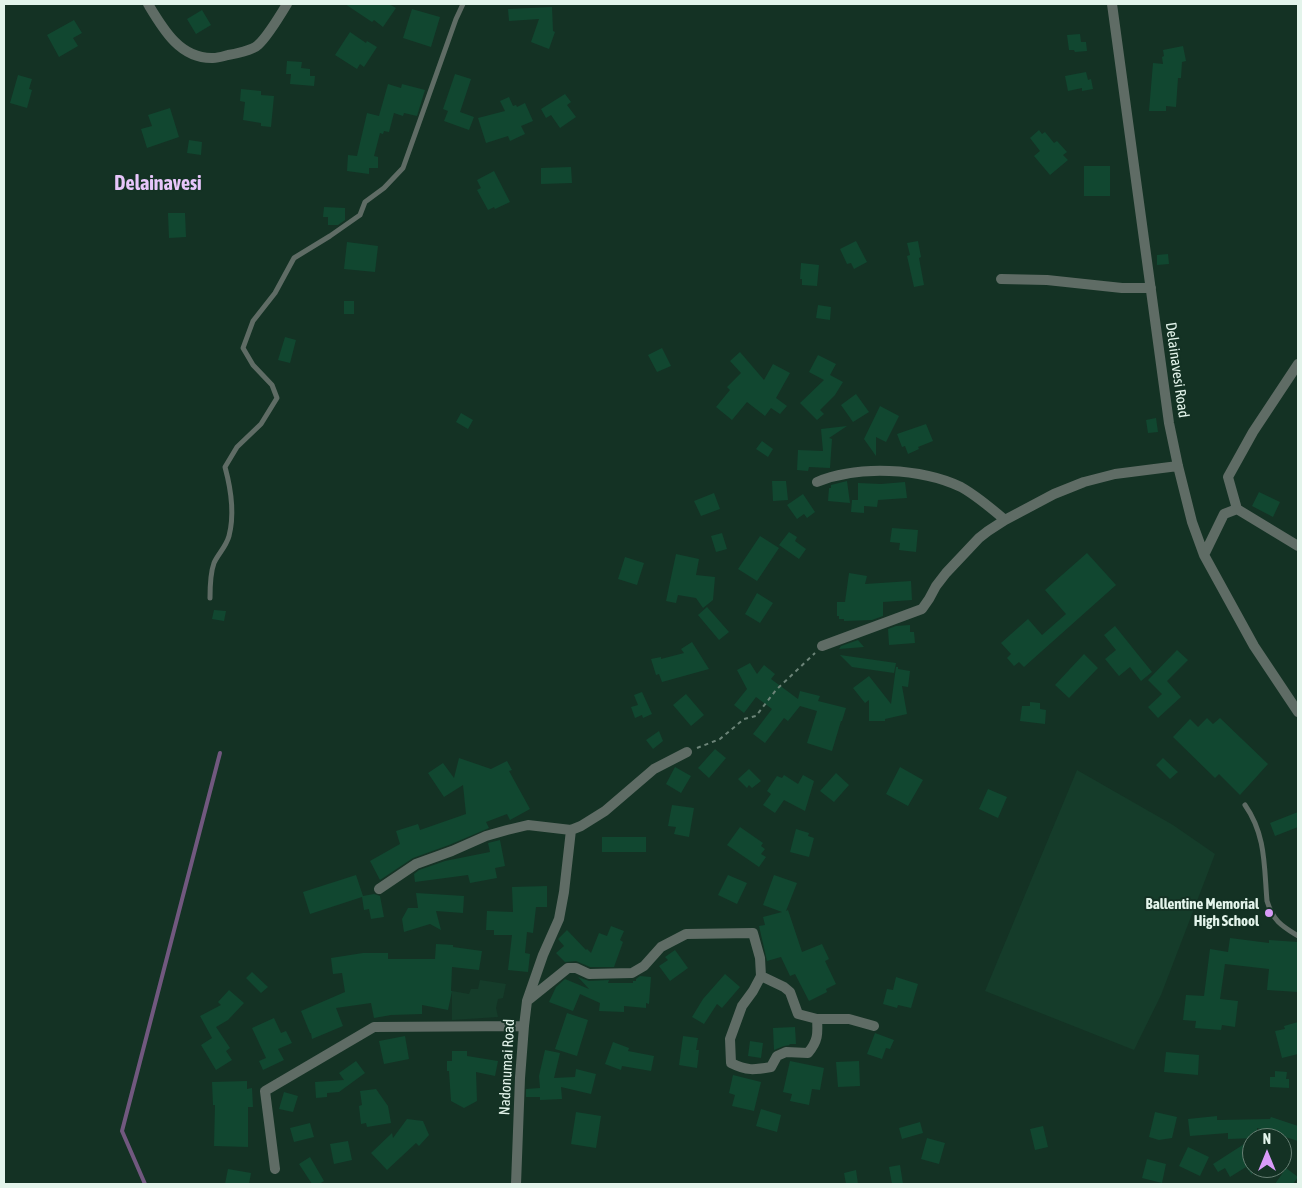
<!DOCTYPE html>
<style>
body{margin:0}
#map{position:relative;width:1302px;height:1188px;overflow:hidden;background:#143224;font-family:"Asap Condensed",sans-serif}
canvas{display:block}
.frame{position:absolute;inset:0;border:5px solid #e3f4eb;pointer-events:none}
.north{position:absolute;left:1242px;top:1128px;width:50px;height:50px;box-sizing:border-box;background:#143224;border:1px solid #678074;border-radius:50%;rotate:0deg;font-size:14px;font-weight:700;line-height:20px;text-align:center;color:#e3f4eb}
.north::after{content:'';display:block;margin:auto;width:18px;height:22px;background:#d89bf8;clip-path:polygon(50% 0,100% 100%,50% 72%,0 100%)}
</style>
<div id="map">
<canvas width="1302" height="1188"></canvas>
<div class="frame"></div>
<div class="north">N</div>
</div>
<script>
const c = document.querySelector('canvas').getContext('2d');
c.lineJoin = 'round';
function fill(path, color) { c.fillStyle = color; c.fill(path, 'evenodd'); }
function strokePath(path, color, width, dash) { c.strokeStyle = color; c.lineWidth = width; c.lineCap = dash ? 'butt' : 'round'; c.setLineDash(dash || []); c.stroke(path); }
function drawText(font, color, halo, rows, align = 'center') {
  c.font = font + ' "Asap Condensed",sans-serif'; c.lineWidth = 4; c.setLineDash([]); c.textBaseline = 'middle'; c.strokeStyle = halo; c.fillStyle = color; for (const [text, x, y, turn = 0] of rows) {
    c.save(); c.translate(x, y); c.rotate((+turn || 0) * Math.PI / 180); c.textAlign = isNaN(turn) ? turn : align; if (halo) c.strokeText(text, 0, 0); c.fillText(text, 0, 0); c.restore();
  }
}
fill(new Path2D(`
 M1077,770L1173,825L1215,854L1161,995L1134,1050L985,991Z
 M480,980L506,984L503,998L498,999L496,1008L498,1017L452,1020V991L469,994L471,989H478Z`), '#153c2a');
strokePath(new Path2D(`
 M145,1184L122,1131L220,753`), '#71587f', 4);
fill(new Path2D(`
 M345,4H389L396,8L383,27L374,20L372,22Z
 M552,7L553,31L555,32L549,49L531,42L539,19L509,21L508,9Z
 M412,9L440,17L431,47L403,38Z
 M202,10L211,25L196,34L187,19Z
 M74,20L82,33L73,38L78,46L59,57L47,35Z
 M350,32L366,43L367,41L377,47L364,67L360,64L357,69L335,55Z
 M1080,34L1081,42H1086L1087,51L1075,52L1074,50H1069L1067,35Z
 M1183,46L1186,61L1182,62L1181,78H1178L1176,107L1166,106V111H1149L1153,63L1163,64L1162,57L1164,56L1163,50Z
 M287,61L302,62L301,68L310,69V76H315L314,86L290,84L291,74H286Z
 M1086,72L1088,80L1091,79L1093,89L1082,91V88L1068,91L1065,76Z
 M455,74L471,79L460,112L474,117L469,130L444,121L448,111L443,109Z
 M18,75L32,79L29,89L32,90L27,108L10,103Z
 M388,84L401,88L402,84L425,90L417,116L404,113L403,116L394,113L389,132L384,131L383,134L380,133L374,156L378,157V168H369V174L347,171L348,155L357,156L367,113L379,116Z
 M241,89L261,91V95L274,96L271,127L261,126V123L243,120L245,102L240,101Z
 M565,94L571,102L567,105L576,117L560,128L551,115L546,118L541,109Z
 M509,97L513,106L516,105L517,107L525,103L533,121L521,126L525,134L510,141L508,136L486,143L478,118L505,111L500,101Z
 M170,108L179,137L147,148L141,129L152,126L148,115Z
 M1039,130L1042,134L1045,132L1054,143L1057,141L1067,152L1063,155L1068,160L1050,175L1034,156L1040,151L1030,138Z
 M189,140L202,142L201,155L187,153Z
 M1084,166H1110V196H1084Z
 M571,167L572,183L541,184V168Z
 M494,171L510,202L495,209L494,207L488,210L477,190L481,188L477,180Z
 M324,207L345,208V220L338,225H328V217H323Z
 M168,213H185L186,237L169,238Z
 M856,241L867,262L854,269L851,263L847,264L840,249Z
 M918,241L921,257L919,258L924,285L914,287L907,256L910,255L907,243Z
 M347,242L378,246L375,272L344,269Z
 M1168,254L1169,264L1157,265V255Z
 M801,263L819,265L817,286L802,285V279H800Z
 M344,301H354V314H344Z
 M818,305L831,307L830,320L816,318Z
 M285,337L296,340L290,363L278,360Z
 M662,348L671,366L657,372L648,355Z
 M740,352L764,380L773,364L790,373L776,398L787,406L780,414L771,408L765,416L747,402L732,420L716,407L730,390L727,387L741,373L730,361Z
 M818,355L836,364L830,375L843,382L835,395L820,410L824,414L817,420L800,403L824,380L809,372Z
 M856,394L869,412L853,422L841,405Z
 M880,406L899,416L886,442L876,437V456L864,439Z
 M461,413L473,420L468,429L456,422Z
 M1156,418L1158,432L1148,433L1146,420Z
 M926,424L933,441L918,447L919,449L908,454L905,446L902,447L897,434Z
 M847,426L829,438L832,439L830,468L809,467L808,471L797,470L798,450L823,451L821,429Z
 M762,441L773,449L768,457L756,449Z
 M772,481H786L788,500L773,501Z
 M847,481L850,503L828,501L829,488H831V485Z
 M905,482L907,498L878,500L877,507L864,506V513L851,512L852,500H858V483L881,484Z
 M1259,492L1280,502L1273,517L1252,506Z
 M714,493L720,509L701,516L694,501Z
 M803,494L815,512L807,518L804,514L797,519L787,505Z
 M892,528L918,530L916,552L899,550L900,543L890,542Z
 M789,532L797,537L795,541L806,549L799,559L779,545Z
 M722,533L727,549L716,552L711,536Z
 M760,536L779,548L757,581L738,569Z
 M1087,553L1116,585L1024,667L1019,662L1014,666L1007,658L1011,654L1001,643L1028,619L1042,635L1066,614L1045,590Z
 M676,554L699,559L696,575L715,577L713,600L703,608L696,598L678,595L676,603L666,601Z
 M625,557L644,563L637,585L618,579Z
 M849,573L867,576L865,584L911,581L912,600L883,602V616L872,620L844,621V619H839V616H837V602H845Z
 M757,593L773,603L760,623L745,614Z
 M707,607L729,632L719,640L698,615Z
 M214,610L226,611L224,621L212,619Z
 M910,625V632H914L915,643L889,645L888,629L896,626Z
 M1115,626L1152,672L1141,681L1130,667L1119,676L1105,659L1116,650L1104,635Z
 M858,640L864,647L839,649L841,646Z
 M692,642L709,669L662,682L659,674L656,675L651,659L661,657V659L684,653L681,649Z
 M1177,650L1188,660L1167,681L1181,697L1158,718L1148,707L1162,694L1148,680Z
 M1084,654L1098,668L1069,698L1055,685Z
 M840,655L896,663L894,673L852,667Z
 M750,663L757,674L764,665L775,674L771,679L798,699L800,691L820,696L818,701L846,708L842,721H841L832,751L807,743L817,711L800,706L788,721L784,718L765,743L753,734L772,709L756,697L744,713L734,705L747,689L737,670Z
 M896,667H898V669L910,671L908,687L902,686L907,714L885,719V721H869V700L865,703L853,688L869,676L891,704Z
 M642,692L652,714L643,718L642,715L635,718L631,707L638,705L634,695Z
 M686,694L704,715L691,726L673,705Z
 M1030,702L1040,703V709L1046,710L1045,724L1020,721L1022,706H1030Z
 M1207,718L1213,724L1220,718L1268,764L1240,795L1219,774L1215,778L1173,737L1190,719L1198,727Z
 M659,731L663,741L653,749L646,740Z
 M715,749L726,758L709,778L698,768Z
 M459,758L491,769L507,761L512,770L509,771L530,809L510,820L507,814L486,822L489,828L449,845L413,858L380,880L370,861L400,844L396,831L418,824L420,830L466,814L463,785L444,797L428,773L443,763L454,778Z
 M1163,758L1178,772L1170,779L1156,765Z
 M675,767L691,776L681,793L666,784Z
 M900,767L923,780L908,806L886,794Z
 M749,769L761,781L752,788L749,785L747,788L738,779Z
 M836,773L849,785L834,802L820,791Z
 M784,775L798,784L803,775L814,781L805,811L784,800L775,813L763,805L771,794L767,791L777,776L782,778Z
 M988,789L1007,797L998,818L979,809Z
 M672,805L694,808L689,837L674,834L676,827L668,826Z
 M1298,812V827L1275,836L1270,823Z
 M740,827L763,843L761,846L765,849L761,854L766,857L759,867L727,845Z
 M796,829L809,833L808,836L814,838L809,857L790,852Z
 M602,837H646V852H602Z
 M500,840L505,866L495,868L497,878L470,883L468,875L415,882L414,874L419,870L445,861L490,852L488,843Z
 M356,875L363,896L374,894L380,896L384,917L371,919L369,909L364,910L362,897L310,914L303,892Z
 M728,875L747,883L737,904L718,895Z
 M774,875L797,883L786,911L788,910L802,952L822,944L829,959L825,961L836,984L826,989L827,992L809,1001L795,974L790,976L781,957L767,961L759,926L765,925L763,917L782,912L763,905Z
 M547,886V907H536L533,933L527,932L525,953L530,954L528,972L508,970L512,935H494V930H486L487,911L513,912L512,887Z
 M416,893L464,896L463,913L436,911L441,930L430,924L404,932L402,919L408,908H418Z
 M611,926L624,931L620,940L623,942L614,967H590L576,961L565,962L556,953L564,946L558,939L567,930L586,950L587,949L591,953L599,933L607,936Z
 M1230,938L1269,943V940L1298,942V992L1267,990L1269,969L1225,964L1220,999L1238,1001L1235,1027L1222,1025L1221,1030L1195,1028L1196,1021L1183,1020L1186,995L1204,996L1210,949L1228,952Z
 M436,944L453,945V947L482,951L479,970L452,967L451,991H452L448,1010L422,1005V1014L391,1015L374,1018L371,1003L336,1008L343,1026L312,1039L311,1033H310L301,1011L345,992L342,973L333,974L331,958L363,953H388V959H435Z
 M675,950L688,968L670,981L659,966L668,960L665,957Z
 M252,972L268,987L261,993L246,978Z
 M725,974L740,987L722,1008L717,1004L704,1024L692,1017L703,999Z
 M640,976L651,977L649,1004L646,1003V1008L624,1006V1012L599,1011L600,1003L580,994L573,1011L549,1002L556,987L565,979L589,989L578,977L589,981L609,980L608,983H633V981H636V979Z
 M896,977L918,984L911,1008L898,1005L897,1008L883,1004L887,989L893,990Z
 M229,990L244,1003L228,1020L216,1027L230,1048L226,1051L232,1060L216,1070L201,1045L212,1038L200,1016L221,1005L218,1002Z
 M567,1013L588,1020L577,1056L555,1049Z
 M274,1018L281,1033L286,1031L292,1043L278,1049L284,1060L263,1070L259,1061L266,1058L252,1028Z
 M1298,1022V1054L1282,1058L1275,1031L1285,1029L1284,1026Z
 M795,1027L796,1044H789L790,1045L784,1046L774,1050L773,1028Z
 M875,1033L894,1040L890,1049L886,1048L882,1059L867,1054Z
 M405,1036L409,1059L384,1064L379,1041Z
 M683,1036L698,1038L696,1050H699L697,1068L679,1065Z
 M750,1041L763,1043L761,1058L748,1056Z
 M613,1042L629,1048L628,1051L654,1056L651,1071L622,1066L621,1070L605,1064Z
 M545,1050L560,1053L554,1078L575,1077L576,1069L596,1074L591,1094L561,1087L562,1099L540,1100V1097H526V1089L540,1088L539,1076Z
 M452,1051H467V1056L498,1061L495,1076L476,1072L477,1101L464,1108L451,1101L449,1071H447V1061H452Z
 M1166,1052L1199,1055L1198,1075L1164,1072Z
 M356,1061L365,1073L339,1092L327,1093V1097L316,1098L315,1082L344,1080L339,1073Z
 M790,1061L824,1068L820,1090L812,1089L809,1105L790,1101L792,1094L783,1092Z
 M859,1061L860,1086L838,1087L836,1062Z
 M1275,1071L1287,1072L1286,1079H1289V1088L1270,1087V1077H1275Z
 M733,1075L761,1082L754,1111L732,1106L735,1095L729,1093Z
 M247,1081V1089L252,1088L253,1107H248V1147L214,1146L215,1105H213L212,1082Z
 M376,1089L388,1106L391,1123L367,1127L366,1123L361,1124L359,1106L362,1105L360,1091Z
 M284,1092L298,1096L293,1112L279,1109Z
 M761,1109L781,1115L777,1132L756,1126Z
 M576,1112L601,1116L596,1148L571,1144Z
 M1155,1112L1177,1117L1172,1138L1159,1140L1149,1137Z
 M1217,1116V1120L1270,1119L1271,1117L1298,1126V1141L1257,1128V1138L1228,1139V1133L1190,1136L1188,1119Z
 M407,1119L423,1121L429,1135L419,1146L416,1143L387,1170L371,1153L392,1133L393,1138Z
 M920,1122L923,1133L902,1139L899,1128Z
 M310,1123L314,1137L294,1142L290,1128Z
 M1043,1126L1048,1147L1035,1150L1030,1129Z
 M927,1138L945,1143L939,1164L921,1159Z
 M1252,1139V1175L1246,1167L1230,1177L1225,1168L1218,1172L1213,1164Z
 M348,1141L352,1160L334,1164L330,1144Z
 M1188,1147L1209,1157L1200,1176L1179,1166Z
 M310,1157L324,1181L319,1184H312L299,1164Z
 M1147,1159L1166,1164L1162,1183L1142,1178Z
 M900,1165L903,1184H892L889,1167Z
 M1286,1168L1298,1177L1293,1184H1275Z
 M228,1169L251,1173L249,1184H225Z
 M856,1170L858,1184H846L844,1173Z`), '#114730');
strokePath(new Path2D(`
 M697,748L720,739L744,719L756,716L776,690L815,653`), '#6c8478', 2, [4, 4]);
strokePath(new Path2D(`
 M210,598C210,587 210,574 214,563C218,554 226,547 229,536C235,513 231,489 225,467L237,447L261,424L277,398L272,385L253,365L243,348L253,321L275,293L294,258L330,236L360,215L365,202L384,188L403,168L456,19L463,4
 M1245,805C1266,835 1264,866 1267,901C1273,921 1282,926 1298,936`), '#5f6c65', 5);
strokePath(new Path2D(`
 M148,4C163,29 180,59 213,58C218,58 224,56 228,55C235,54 253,50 258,45C267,37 281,14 287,4
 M1112,4L1169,423L1178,466L1192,522L1204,555L1254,646L1298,712
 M1001,279L1047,280L1122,288H1151
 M817,482C858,465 921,468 961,487C977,496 991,508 1005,520
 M1237,509L1298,546
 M1204,555L1224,514L1237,509L1228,477L1253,432L1298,364
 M822,646L922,609L929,599L936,586L946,573L979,538L988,531L1005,520L1054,494L1084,482L1115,474L1178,466
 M379,889L416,864L452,851L486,836L507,830L528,825L571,830L581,826L605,811L654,769L687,752
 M527,1001L568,968H576L589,974L632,973L644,966L661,947L686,934L753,933L760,958L761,976L753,991L742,1006L730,1039L731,1063C747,1071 754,1070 771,1067L777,1056L786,1052L808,1053C818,1041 818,1034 817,1019L798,1014L790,992L784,987L761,976
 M817,1019H849L874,1026
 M275,1169L265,1091L374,1027L524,1026
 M516,1184L520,1078L524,1026L527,1001L543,955L559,919L564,892L571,830`), '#5f6c65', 10);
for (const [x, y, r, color] of [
 [1269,913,5,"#d89bf8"]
]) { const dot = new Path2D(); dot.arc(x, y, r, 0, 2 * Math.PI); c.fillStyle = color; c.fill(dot); strokePath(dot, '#143224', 2); }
drawText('15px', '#e3f4eb', '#143224', [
 ["Delainavesi Road",1177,370,82],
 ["Nadonumai Road",507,1067,-87]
]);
drawText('bold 15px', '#e3f4eb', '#143224', [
 ["Ballentine Memorial",1259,904],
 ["High School",1259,921]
], 'right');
drawText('bold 20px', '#e7c6fa', '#143224', [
 ["Delainavesi",158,184]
]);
</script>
